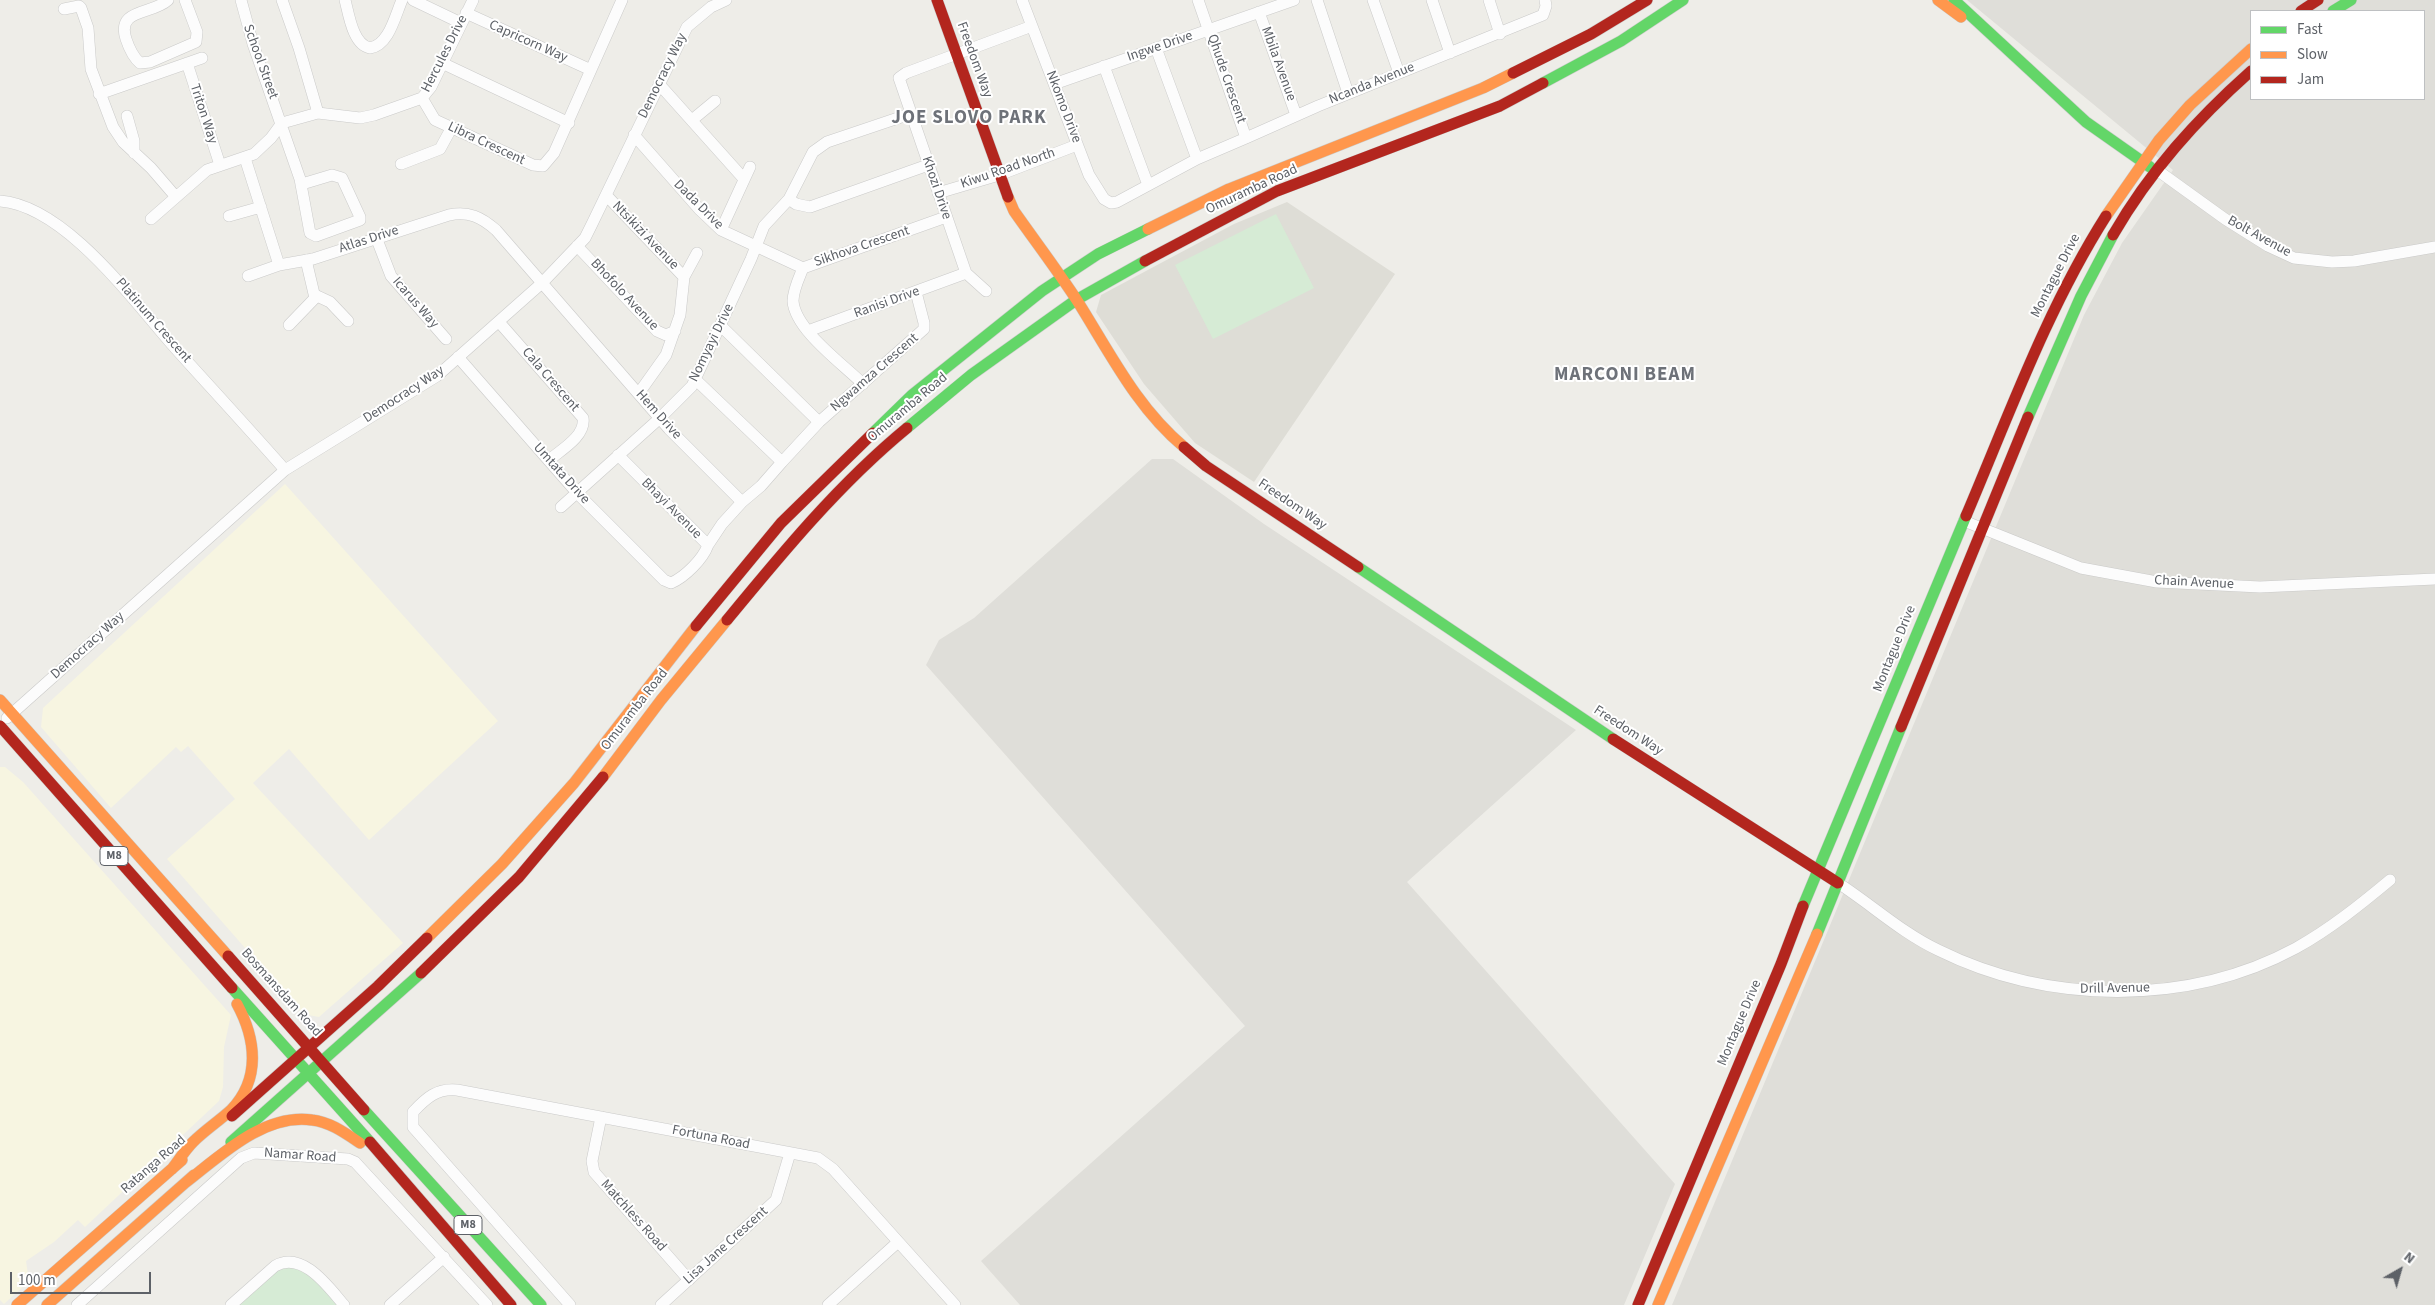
<!DOCTYPE html>
<style>
body{margin:0}
#map{position:relative;width:2435px;height:1305px;overflow:hidden;background:#eeede8;font-family:"Source Sans 3",sans-serif}
canvas{display:block}
.legend{position:absolute;left:2250px;top:10px;width:175px;height:90px;box-sizing:border-box;background:#fff;border:1px solid #bec0c2;margin:0;padding:6px 9px;list-style:none;font-size:15px;color:#5d6167}
.legend li{display:flex;align-items:center;gap:10px;height:25px}
.legend b{width:25px;border:1px solid #bec0c2}
.north{position:absolute;left:2375px;top:1245px;width:50px;height:50px;-webkit-text-stroke:4px #fff;paint-order:stroke;rotate:38deg;font-size:14px;font-weight:700;line-height:20px;text-align:center;color:#5d6167}
.north::after{content:'';display:block;margin:auto;width:18px;height:22px;background:#5d6167;clip-path:polygon(50% 0,100% 100%,50% 72%,0 100%)}
.scale{position:absolute;left:10px;top:1272px;width:141px;height:22px;box-sizing:border-box;border:2px solid #5d6167;border-top:0;padding-left:6px;font-size:15px;line-height:18px;white-space:nowrap;color:#5d6167;-webkit-text-stroke:4px #fff;paint-order:stroke}
</style>
<div id="map">
<canvas width="2435" height="1305"></canvas>
<ul class="legend">
<li><b style="height:6px;background:#63d668"></b>Fast</li>
<li><b style="height:6px;background:#ff974d"></b>Slow</li>
<li><b style="height:6px;background:#b3261e"></b>Jam</li>
</ul>
<div class="north">N</div>
<div class="scale">100 m</div>
</div>
<script>
const c = document.querySelector('canvas').getContext('2d');
c.lineJoin = 'round';
function fill(path, color) { c.fillStyle = color; c.fill(path, 'evenodd'); }
function strokePath(path, color, width, dash) { c.strokeStyle = color; c.lineWidth = width; c.lineCap = dash ? 'butt' : 'round'; c.setLineDash(dash || []); c.stroke(path); }
function drawText(font, color, halo, rows, align = 'center') {
  c.font = font + ' "Source Sans 3",sans-serif'; c.lineWidth = 4; c.setLineDash([]); c.textBaseline = 'middle'; c.strokeStyle = halo; c.fillStyle = color; for (const [text, x, y, turn = 0] of rows) {
    c.save(); c.translate(x, y); c.rotate((+turn || 0) * Math.PI / 180); c.textAlign = isNaN(turn) ? turn : align; if (halo) c.strokeText(text, 0, 0); c.fillText(text, 0, 0); c.restore();
  }
}
fill(new Path2D(`
 M285,484L498,721L369,840L289,749L253,783L403,943L319,1017L303,1014L167,859L235,799L188,746L181,752L176,747L111,808L41,727L43,708Z
 M0,767H5L23,782L231,1015L224,1047L223,1087L219,1101L85,1227L78,1220L54,1242L26,1261L29,1281L4,1304L0,1300Z`), '#f7f5e1');
fill(new Path2D(`
 M1967,0H2435V1305H1672L2084,315L2122,243L2173,170ZM2251,11H2424V99H2251Z
 M1152,459H1173L1264,524L1576,730L1407,882L1675,1184L1624,1305H1020L981,1261L1245,1026L926,665L939,640L974,618Z`), '#dfded9');
fill(new Path2D(`
 M1287,202L1395,274L1254,482L1195,443L1144,384L1096,312L1101,295L1234,224Z`), '#deddd6');
fill(new Path2D(`
 M1276,214L1314,288L1213,339L1175,265Z
 M277,1267H306L345,1305H232Z`), '#d6ebd5');
const street = new Path2D(`
 M168,0C152,15 116,8 126,39C129,48 133,57 140,63L150,62L196,42L197,32L185,0
 M241,0L253,44L300,179L310,233L316,236L360,220V217L342,178L332,175L302,184
 M282,0L299,48L318,113
 M345,0C349,15 353,45 370,48C389,45 395,16 402,0
 M413,0L461,23
 M1022,0L1089,175L1104,199L1111,203L1117,202L1197,159
 M1317,0L1348,93
 M1373,0L1399,73
 M1432,0L1450,53
 M1489,0L1500,34
 M64,9L79,6L81,8L88,28L91,69L113,127L123,142L151,168L176,197
 M1259,12L1296,115
 M466,13L591,70
 M1156,48L1197,159L1246,138L1198,0
 M187,63L220,165
 M442,63L569,123
 M1104,66L1148,185
 M659,84L744,179
 M1054,84L1294,0
 M99,94L202,58
 M422,98L435,120L533,165L543,166L554,153L622,0
 M127,116L134,141V153
 M692,120L715,101
 M634,135L700,210L721,230L803,268L946,217
 M1246,138L1318,106L1543,15L1546,6L1545,0
 M245,158L279,265
 M401,164L440,149L452,127
 M2157,170L2225,219L2268,246L2294,258L2332,262L2354,261L2435,247
 M938,193L999,175L1077,145
 M606,195L684,277
 M789,199L796,204L810,207L928,165
 M0,201C66,206 134,302 176,349C212,389 249,429 285,470
 M229,216L261,207
 M151,219L207,170L254,154L271,138L282,123L318,113L360,118L374,115L422,98L431,87L473,0
 M721,230L750,167
 M376,237L391,276L446,339
 M577,246L657,331L666,335L675,331
 M803,268C799,278 793,290 793,301C795,330 843,364 863,384
 M248,276L279,265L313,259L449,215C469,211 481,217 496,230L669,429L742,502L722,524L708,545
 M986,291L966,273L899,78L906,73L1032,26
 M315,295L330,302L348,321
 M499,322L583,418C586,436 561,450 549,460
 M289,325L315,298L306,260
 M721,326L819,422
 M808,331L966,273
 M458,357L578,494L664,580L671,583C685,577 703,559 708,545L618,455
 M696,380L782,462L761,486L742,502
 M639,393L666,355L680,315L684,277L697,253
 M782,462L819,422L924,329V323L916,292
 M561,507L660,418L692,386L751,259L764,226L789,199L813,152L827,142L910,114
 M1964,521L2081,568L2157,582L2260,587L2435,579
 M7,718L285,470L437,376L542,283L585,238L592,224L687,27L711,7L726,0
 M1838,883C1872,905 1902,933 1938,950C2047,1004 2187,1007 2296,948C2330,929 2360,905 2390,880
 M601,1117L592,1161L594,1172L689,1280
 M77,1305L241,1158L254,1153L348,1159L355,1162L487,1305
 M231,1305L275,1266C303,1250 329,1288 344,1305
 M390,1305L444,1257
 M570,1305L413,1127V1112C426,1098 437,1088 457,1090L818,1158L833,1169L955,1305
 M661,1305L776,1200L790,1153
 M828,1305L898,1242`);
const fast = new Path2D(`
 M1954,0L2086,122L2150,167
 M2333,11L2351,0
 M1543,83L1621,41L1683,0
 M2028,417L2081,296L2113,235
 M907,428L971,375L1076,300L1145,261
 M873,433L912,395L1042,291L1098,254L1148,229
 M1358,567L1613,739
 M1803,906L1966,516
 M1817,934L1901,727
 M232,988L370,1142
 M364,1110L541,1305
 M231,1142L421,973`);
const slow = new Path2D(`
 M1938,0L1961,17
 M1008,197L1014,211C1035,241 1058,271 1078,302C1110,353 1137,408 1184,447
 M2106,216L2159,140L2190,105L2251,49
 M1148,229L1229,189L1483,88L1513,73
 M0,700L228,956
 M603,777L661,700L727,620
 M427,938L502,864L574,783L696,626
 M172,1169C179,1160 185,1150 193,1142C205,1130 219,1121 231,1110C261,1079 256,1039 237,1004
 M185,1183C220,1156 264,1113 312,1120C330,1122 345,1133 360,1143
 M17,1305L182,1160
 M47,1305L194,1175
 M1658,1305L1817,934`);
const jam = new Path2D(`
 M937,0L1008,197
 M2301,11L2318,0
 M1513,73L1591,34L1647,0
 M2113,235C2150,171 2196,120 2251,71
 M1145,261L1277,191L1500,106L1543,83
 M1184,447L1206,466L1358,567
 M1966,516C2009,415 2047,309 2106,216
 M727,620C783,552 839,484 907,428
 M696,626L781,523L873,433
 M0,726L232,988
 M1901,727L2028,417
 M1613,739L1838,883
 M228,956L364,1110
 M421,973L519,877L603,777
 M232,1116L378,986L427,938
 M370,1142L511,1305
 M1638,1305L1781,964L1803,906`);
strokePath(street, '#cacac9', 12);
strokePath(fast, '#cacbca', 12);
strokePath(slow, '#cacbca', 12);
strokePath(jam, '#cacbca', 12);
strokePath(street, '#fcfcfc', 11);
strokePath(fast, '#63d668', 11);
strokePath(slow, '#ff974d', 11);
strokePath(jam, '#b3261e', 11);
for (const [x, y, w] of [
 [114,856,28],
 [468,1225,28]
]) { const box = new Path2D(); box.roundRect(x - w / 2, y - 9.5, w, 19, 4); c.fillStyle = '#fff'; c.fill(box); strokePath(box, '#5d6167', 1); }
drawText('bold 12px', '#5d6167', null, [
 ["M8",114,856],
 ["M8",468,1225]
]);
drawText('14px', '#5d6167', '#fff', [
 ["Capricorn Way",528,42,24],
 ["Ingwe Drive",1160,47,-19],
 ["Hercules Drive",445,54,-63],
 ["Freedom Way",974,60,70],
 ["School Street",260,62,70],
 ["Mbila Avenue",1278,64,70],
 ["Democracy Way",663,76,-64],
 ["Qhude Crescent",1226,79,71],
 ["Ncanda Avenue",1372,84,-22],
 ["Nkomo Drive",1063,107,69],
 ["Triton Way",203,114,72],
 ["Libra Crescent",486,144,25],
 ["Kiwu Road North",1008,169,-19],
 ["Khozi Drive",936,188,71],
 ["Omuramba Road",1252,190,-25],
 ["Dada Drive",698,205,45],
 ["Ntsikizi Avenue",645,236,46],
 ["Bolt Avenue",2259,237,29],
 ["Atlas Drive",369,240,-18],
 ["Sikhova Crescent",862,247,-19],
 ["Montague Drive",2056,276,-63],
 ["Bhofolo Avenue",624,295,47],
 ["Icarus Way",415,303,49],
 ["Ranisi Drive",887,303,-20],
 ["Platinum Crescent",153,321,49],
 ["Nomyayi Drive",712,343,-64],
 ["Ngwamza Crescent",875,373,-41],
 ["Cala Crescent",550,380,49],
 ["Democracy Way",404,395,-33],
 ["Omuramba Road",908,408,-40],
 ["Hem Drive",658,415,48],
 ["Umtata Drive",561,474,48],
 ["Freedom Way",1292,505,34],
 ["Bhayi Avenue",671,509,45],
 ["Chain Avenue",2194,583,3],
 ["Democracy Way",88,646,-42],
 ["Montague Drive",1895,649,-68],
 ["Omuramba Road",635,710,-52],
 ["Freedom Way",1628,731,33],
 ["Drill Avenue",2115,989,-1],
 ["Bosmansdam Road",281,993,48],
 ["Montague Drive",1740,1023,-67],
 ["Fortuna Road",711,1138,11],
 ["Namar Road",300,1156,4],
 ["Ratanga Road",154,1165,-41],
 ["Matchless Road",633,1216,48],
 ["Lisa Jane Crescent",726,1246,-42]
]);
c.letterSpacing = '1px';
drawText('bold 19px', '#6e7279', '#fff', [
 ["JOE SLOVO PARK",969,119],
 ["MARCONI BEAM",1625,376]
]);
c.letterSpacing = '0px';
</script>
